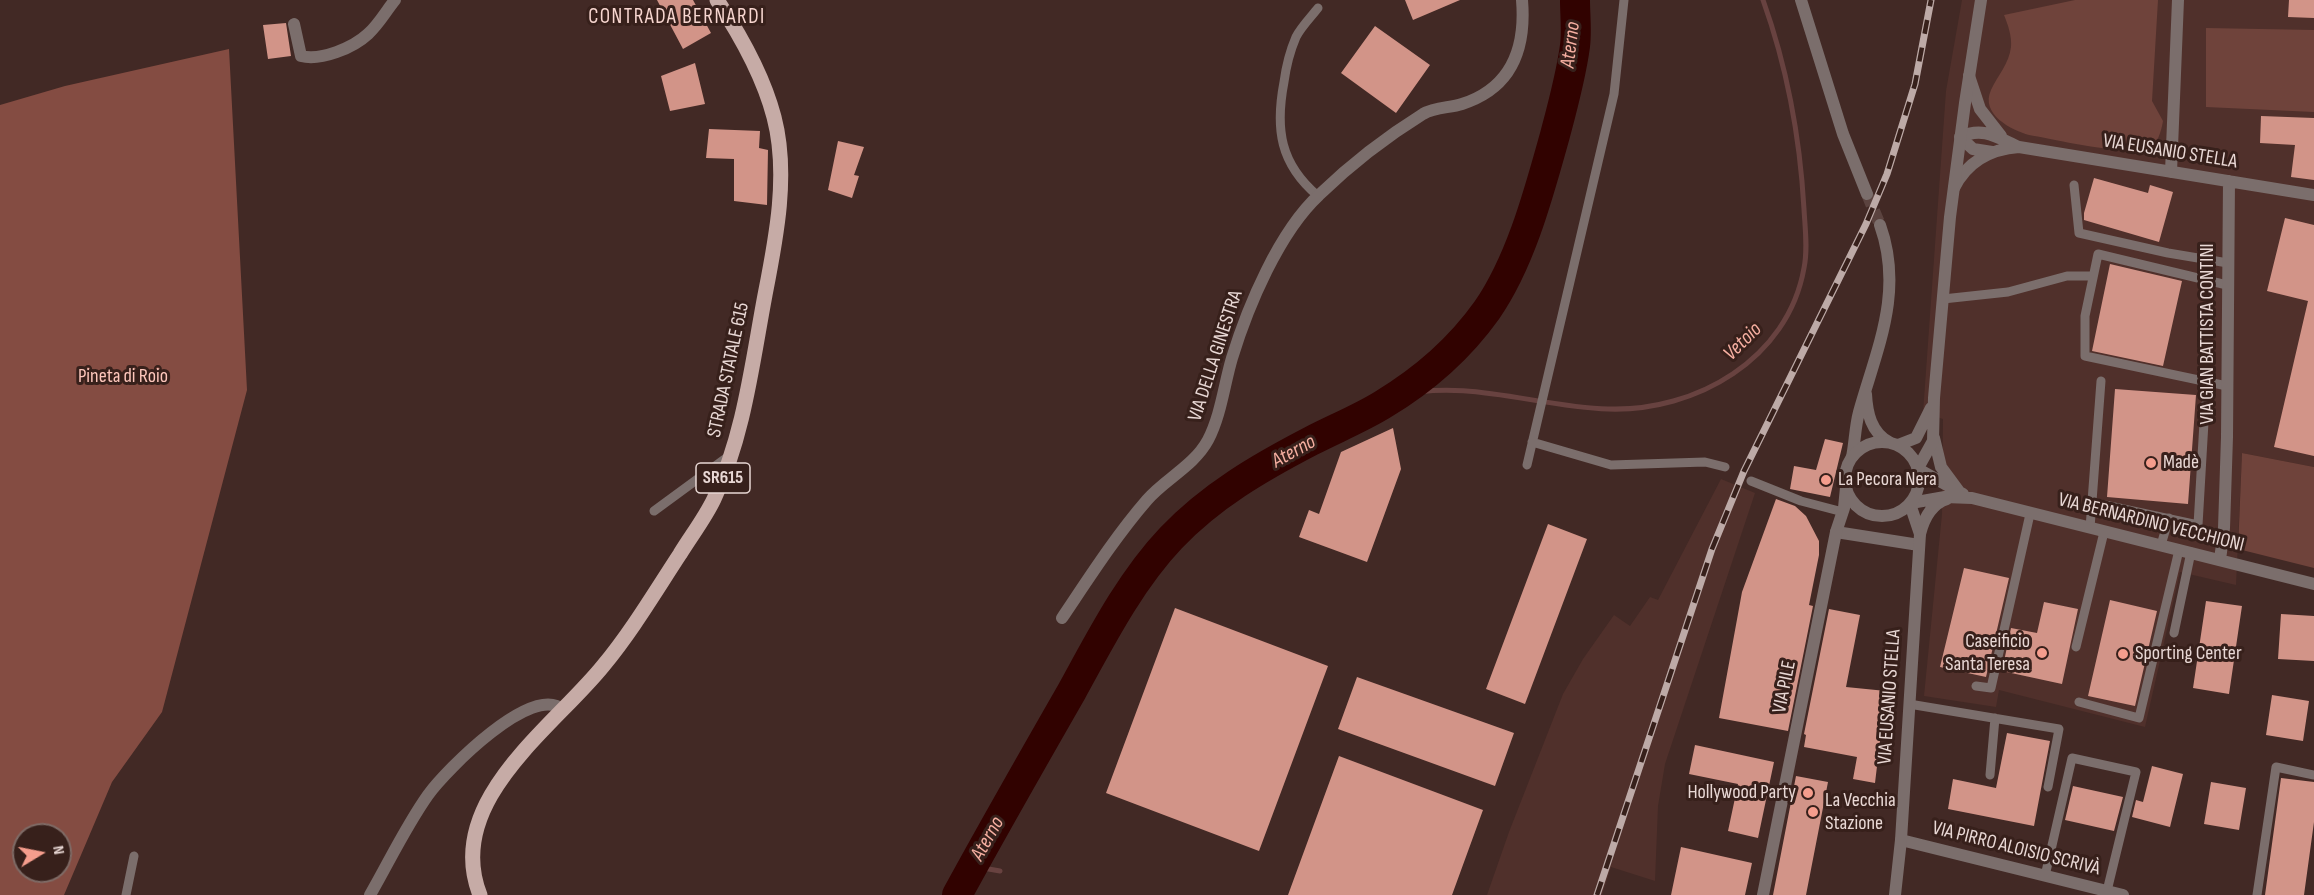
<!DOCTYPE html>
<meta charset="utf-8">
<style>
body{margin:0}
#map{position:relative;width:2314px;height:895px;overflow:hidden;background:#422925;font-family:"Sofia Sans Condensed",sans-serif}
canvas{display:block}
.north{position:absolute;left:12px;top:823px;width:60px;height:60px;box-sizing:border-box;background:#37201b;border:2px solid #7e6a65;border-radius:50%;rotate:80deg;font-size:16px;font-weight:700;line-height:24px;text-align:center;color:#e9d8d5}
.north::after{content:'';display:block;margin:auto;width:21px;height:27px;background:#f59d8d;clip-path:polygon(50% 0,100% 100%,50% 72%,0 100%)}
</style>
<div id="map">
<canvas width="2314" height="895"></canvas>
<div class="north">N</div>
</div>
<script>
const c = document.querySelector('canvas').getContext('2d');
c.lineJoin = 'round';
function fill(path, color) { c.fillStyle = color; c.fill(path, 'evenodd'); }
function strokePath(path, color, width, dash) { c.strokeStyle = color; c.lineWidth = width; c.lineCap = dash ? 'butt' : 'round'; c.setLineDash(dash || []); c.stroke(path); }
function drawText(font, color, halo, rows, align = 'center') {
  c.font = font + ' "Sofia Sans Condensed",sans-serif'; c.lineWidth = 6; c.setLineDash([]); c.textBaseline = 'middle'; c.strokeStyle = halo; c.fillStyle = color; for (const [text, x, y, turn = 0] of rows) {
    c.save(); c.translate(x, y); c.rotate((+turn || 0) * Math.PI / 180); c.textAlign = isNaN(turn) ? turn : align; if (halo) c.strokeText(text, 0, 0); c.fillText(text, 0, 0); c.restore();
  }
}
fill(new Path2D(`
 M1962,0H2314V467L2242,453L2236,585L2180,572L2145,727L1999,690L1996,707L1924,696L1942,514L1943,419L1923,413L1946,91Z
 M1721,479L1755,493L1665,764L1658,806L1655,881L1611,867L1602,895H1487L1509,832L1563,694L1583,659L1614,615L1630,626L1650,597L1658,600Z`), '#50302b');
fill(new Path2D(`
 M2075,0H2158L2152,101L2163,121C2161,132 2158,144 2148,148C2129,157 2053,139 2029,135C2011,130 1980,114 1991,90C1998,75 2009,64 2011,47C2012,36 2008,25 2004,15Z
 M2206,28L2314,30V112L2206,107Z
 M2242,453L2314,467V568L2238,549Z`), '#6f433b');
fill(new Path2D(`
 M229,49L247,390L162,712L112,782L64,895H0V105L65,86ZM24,835H60V871H24Z`), '#844c42');
strokePath(new Path2D(`
 M1396,396C1467,378 1537,407 1608,409C1696,412 1788,359 1804,268C1808,249 1805,228 1804,209C1800,138 1787,67 1763,0
 M970,871L983,868L1000,871`), '#684240', 5);
strokePath(new Path2D(`
 M957,895C994,827 1033,759 1072,691C1100,640 1130,581 1171,538C1211,496 1259,468 1311,441C1334,429 1359,419 1382,405C1422,381 1460,348 1487,310C1521,261 1539,192 1555,135C1563,105 1571,76 1575,46C1577,31 1575,15 1575,0`), '#310200', 30);
fill(new Path2D(`
 M657,0H693L711,33L683,49Z
 M1405,0H1460L1413,20Z
 M2289,0H2314V18L2288,17Z
 M286,23L291,56L268,59L263,25Z
 M1375,26L1430,65L1396,113L1341,73Z
 M695,63L705,104L670,111L661,76Z
 M2261,116L2314,118V180L2291,177L2295,145L2260,143Z
 M709,129L760,131L759,148L768,150L767,205L734,201V159L706,158Z
 M838,141L864,147L854,175L859,176L852,198L828,190Z
 M2094,178L2148,193L2150,185L2173,192L2159,242L2084,220V213Z
 M2285,218L2314,225V456L2274,447L2308,301L2267,291Z
 M2110,264L2182,281L2163,366L2092,351Z
 M2115,389L2196,395L2188,504L2107,497Z
 M1393,428L1401,469L1367,562L1299,537L1309,510L1319,514L1341,452Z
 M1825,439L1843,443L1830,497L1790,489L1794,466L1816,470Z
 M1776,499L1795,506L1806,516L1819,541V555L1809,605L1813,606L1788,731L1719,718L1742,592Z
 M1548,524L1587,539L1525,704L1486,689Z
 M1964,568L2009,578L1986,677L1940,667Z
 M2110,600L2157,611L2135,706L2088,696Z
 M2206,601L2242,606L2229,694L2193,688Z
 M2044,602L2078,609L2062,684L2002,671L2011,628L2037,633Z
 M1175,608L1328,666L1259,851L1106,793Z
 M1829,609L1860,615L1846,687L1886,691L1875,783L1853,779L1857,757L1804,747L1806,735L1804,734Z
 M2281,614L2314,616V661L2278,659Z
 M1357,677L1514,733L1495,786L1338,729Z
 M2272,695L2309,701L2303,741L2266,735Z
 M2007,733L2050,741L2034,826L1948,809L1953,779L1996,788Z
 M1695,745L1774,762L1758,838L1728,831L1738,784L1689,774Z
 M1339,756L1483,810L1452,895H1288Z
 M2152,766L2183,774L2170,827L2132,817L2136,800L2143,802Z
 M1796,776L1828,782L1806,895H1773Z
 M2281,778L2314,782V822L2304,895H2265Z
 M2211,782L2246,788L2239,830L2204,824Z
 M2073,786L2123,797L2114,831L2065,820Z
 M1681,847L1752,863L1745,895H1671Z`), '#d29488');
strokePath(new Path2D(`
 M1867,194L1880,225`), '#5b433f', 12, [12, 6]);
strokePath(new Path2D(`
 M2074,185L2079,233L2168,253L2228,263
 M1318,196C1280,164 1275,129 1284,82C1286,67 1290,51 1296,37C1301,27 1311,17 1318,8
 M1943,299L2008,292L2067,276H2093
 M2227,386L2085,356V316L2098,254L2227,285
 M1532,442L1611,465L1705,462L1725,467
 M1527,465L1614,94L1624,0
 M1751,481L1801,501L1843,512
 M2091,502L2198,525L2205,405
 M654,511L729,456
 M2090,528L2101,381
 M2161,545L2169,518
 M2174,633L2191,552
 M2076,647L2104,532
 M1976,686L1991,688L2030,514
 M2079,702L2139,718L2179,550
 M1909,704L2059,729L2048,787
 M1990,775L1995,718
 M2045,876L2072,758L2136,772L2106,895
 M126,895L134,856
 M2257,895L2276,767L2314,775`), '#7b6e6c', 9);
strokePath(new Path2D(`
 M1836,532L1919,545`), '#7b6e6c', 12);
strokePath(new Path2D(`
 M1801,0L1843,134L1867,194
 M294,24L301,56C321,61 353,48 368,34C379,24 386,11 395,0
 M1969,76L1980,109L2001,136
 M1992,152L1973,149L1960,137C1984,126 1998,138 2019,147
 M2171,172L2178,0
 M1954,188C1967,162 1991,149 2019,147L2314,195
 M1866,394C1867,413 1871,432 1889,442
 M1934,438L1941,467L1958,490
 M1852,457C1855,442 1855,427 1859,412C1877,348 1904,292 1880,225
 M1918,469L1963,494
 M1911,503L1945,497L1972,498L2314,584
 M1920,534C1924,518 1931,504 1947,499
 M2220,560L2224,528L2227,437L2229,181
 M1062,618C1089,578 1115,537 1147,500C1165,479 1194,466 1208,440C1221,415 1224,385 1232,358C1248,306 1279,232 1319,195C1350,165 1386,137 1423,114C1435,107 1450,108 1462,104C1512,88 1526,48 1522,0
 M1901,840L2123,895
 M370,895C389,862 406,826 428,795C446,770 533,682 563,710`), '#7b6e6c', 12);
strokePath(new Path2D(`
 M1845 479a37 37 0 1 1 74 0a37 37 0 1 1-74 0Z
 M1898,445L1916,438L1931,408
 M1918,468L1933,441L1934,398L1950,217L1965,103L1981,0
 M1763,895L1836,532L1844,508L1846,487
 M1895,895L1901,840L1920,534L1910,504`), '#7b6e6c', 12);
strokePath(new Path2D(`
 M480,895C443,802 553,728 603,666C632,631 655,592 680,554C691,536 705,518 714,499C744,435 752,364 765,295C776,239 789,174 774,117C763,75 741,36 717,0`), '#c6aba6', 15);
const rail = new Path2D(`
 M1597,895L1712,549L1744,471L1866,224L1887,174L1915,84L1931,0`);
strokePath(rail, '#bdaaa7', 7);
strokePath(rail, '#37201b', 4.5, [14]);
for (const [x, y, r, color] of [
 [2151,463,6,"#f59d8d"],
 [1826,480,6,"#f59d8d"],
 [2042,653,6,"#f59d8d"],
 [2123,654,6,"#f59d8d"],
 [1808,793,6,"#f59d8d"],
 [1813,812,6,"#f59d8d"]
]) { const dot = new Path2D(); dot.arc(x, y, r, 0, 2 * Math.PI); c.fillStyle = color; c.fill(dot); strokePath(dot, '#37201b', 2); }
for (const [x, y, w] of [
 [723,478,54]
]) { const box = new Path2D(); box.roundRect(x - w / 2, y - 15, w, 30, 4.5); c.fillStyle = '#37201b'; c.fill(box); strokePath(box, '#e9d8d5', 1.5); }
drawText('bold 18px', '#e9d8d5', null, [
 ["SR615",723,478]
]);
drawText('20px', '#e9d8d5', '#37201b', [
 ["VIA EUSANIO STELLA",2170,152,9],
 ["VIA GIAN BATTISTA CONTINI",2208,334,-90],
 ["VIA DELLA GINESTRA",1216,356,-72],
 ["STRADA STATALE 615",729,370,-78],
 ["VIA BERNARDINO VECCHIONI",2151,523,14],
 ["VIA PILE",1785,687,-79],
 ["VIA EUSANIO STELLA",1890,697,-86],
 ["VIA PIRRO ALOISIO SCRIVÀ",2016,849,14]
]);
drawText('20px', '#fdc6bb', '#37201b', [
 ["Pineta di Roio",123,377]
]);
drawText('20px', '#e9d8d5', '#37201b', [
 ["Madè",2163,463],
 ["La Pecora Nera",1838,480],
 ["Caseificio",2030,642,"right"],
 ["Santa Teresa",2030,665,"right"],
 ["Sporting Center",2135,654],
 ["Hollywood Party",1796,793,"right"],
 ["La Vecchia",1825,801],
 ["Stazione",1825,824]
], 'left');
c.letterSpacing = '1.5px';
drawText('21px', '#f7d6d0', '#37201b', [
 ["CONTRADA BERNARDI",677,18]
]);
c.letterSpacing = '0px';
drawText('italic 21px', '#f6afa1', '#37201b', [
 ["Aterno",1571,45,-83],
 ["Vetoio",1743,342,-45],
 ["Aterno",1294,452,-29],
 ["Aterno",988,839,-61]
]);
</script>
